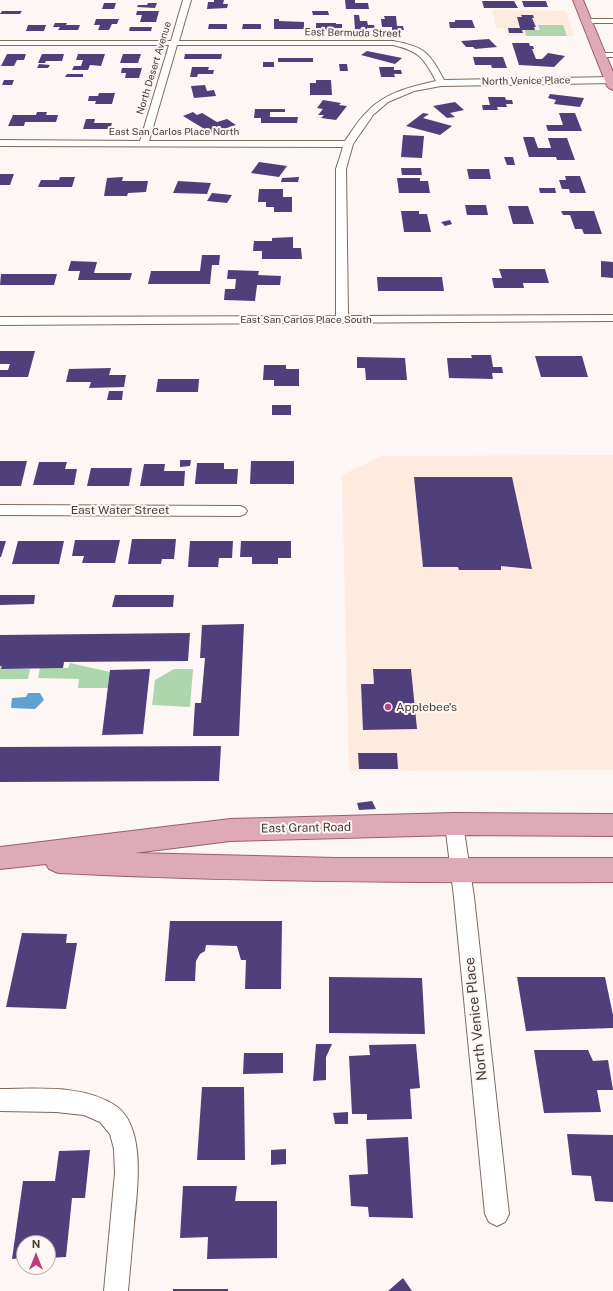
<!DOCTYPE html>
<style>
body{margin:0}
#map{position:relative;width:613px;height:1291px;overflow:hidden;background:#fcf7f4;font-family:"Public Sans",sans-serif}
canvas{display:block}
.north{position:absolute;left:16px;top:1235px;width:40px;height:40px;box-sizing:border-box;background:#fcf7f4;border:1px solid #b2aca7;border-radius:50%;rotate:0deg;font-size:11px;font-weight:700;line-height:16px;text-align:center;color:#433b34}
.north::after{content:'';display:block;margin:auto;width:14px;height:18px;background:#bf3b7f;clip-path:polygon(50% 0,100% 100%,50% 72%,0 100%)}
</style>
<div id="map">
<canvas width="613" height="1291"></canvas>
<div class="north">N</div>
</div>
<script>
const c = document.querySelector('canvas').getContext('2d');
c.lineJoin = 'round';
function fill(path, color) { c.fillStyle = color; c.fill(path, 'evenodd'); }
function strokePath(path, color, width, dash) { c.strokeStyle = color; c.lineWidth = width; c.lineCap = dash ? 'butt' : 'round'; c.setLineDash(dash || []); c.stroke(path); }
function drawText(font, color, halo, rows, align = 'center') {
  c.font = font + ' "Public Sans",sans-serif'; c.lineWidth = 4; c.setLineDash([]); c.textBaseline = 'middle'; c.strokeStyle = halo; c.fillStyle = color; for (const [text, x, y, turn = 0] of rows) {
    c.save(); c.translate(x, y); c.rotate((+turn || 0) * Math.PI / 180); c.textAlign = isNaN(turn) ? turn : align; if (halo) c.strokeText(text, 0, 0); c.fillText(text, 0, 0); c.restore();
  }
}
fill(new Path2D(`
 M492,10L566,11L574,36H508L505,29L496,28Z
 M613,455V770L349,771L342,475L382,456Z`), '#fcebde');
fill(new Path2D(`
 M538,25H563L567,36H526L525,30H540Z
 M70,663L110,672L108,688H78L79,679L38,678L40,668H68Z
 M0,666H2L1,669H30L28,679H0Z
 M174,669H193L190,707L152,705L155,680Z`), '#add6ac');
fill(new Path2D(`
 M28,693H40L44,700L35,709L11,708L12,698L26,697Z`), '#61a1d1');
fill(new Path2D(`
 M214,0H224L223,4H228L227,8L207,9L208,2H214Z
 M345,0H355V3H368L369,9H346Z
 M482,1H514L518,8H484Z
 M522,1H546L548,7H524Z
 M104,3H116L114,9H102Z
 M148,3H157L155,8L137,7L138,5H147Z
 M2,11H22L20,14H0Z
 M137,11H159L156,22H140L142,15H136Z
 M312,11H328L329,15H313Z
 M354,15H359L360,21H367L368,25H374L375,28H367V30H355Z
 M521,15H533L534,18H532L536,27H534L535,30H522L523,33H509L508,28H520L517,17H522Z
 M384,16H396L397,26H403L404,30H392V27H382L381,19H385Z
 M96,19H119L117,24H112L109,30H98L100,25H94Z
 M274,19H279V21L304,22V29H274Z
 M455,20H472L475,28H450L449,22H455Z
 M55,23H67L66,25H80L78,30H58L60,27H53Z
 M316,23H336V24H342V28H331V31H323V28H316Z
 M209,24H227V29H208Z
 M243,24H261V29H242Z
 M28,25H46L44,31H26Z
 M130,27H152L151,31H129Z
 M489,39L497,47L475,49L473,47H466L461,41Z
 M512,43H529L530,46H533L534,49H532L536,59H542L548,53L565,56L554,67L519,65Z
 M367,51L402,58L395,64L361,55Z
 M7,54H26L24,60H17L14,66H1Z
 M42,54H64L62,61H46L45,63H38Z
 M78,54H105L101,66L90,65L88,70H72L74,66H81L83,60H76Z
 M123,54H141L138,63H120Z
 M185,54H222L221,59H184Z
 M473,57H503L507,68H492L491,65H475Z
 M278,58H313V62H278Z
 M263,62H274V67H263Z
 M39,64L50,65L48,68H37Z
 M339,64H347L348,71H340Z
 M192,67H209L208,70H214L213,74H198L197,77H190Z
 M379,67H394V70H401L402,74H394L395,77H381Z
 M122,68H142L139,78H125L126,73H121Z
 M67,74H83V77H65Z
 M4,80H14L12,85H2Z
 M316,80H331L332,95H310V83H316Z
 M205,85L207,91L214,90L216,96L194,98L191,86Z
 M99,93H115L112,104H95L96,101H88L89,96H98Z
 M550,94L584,98L580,107L554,104L556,100L548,98Z
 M488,97H505L506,100H512L513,104H506L507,107H497L498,110H483L482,105H490Z
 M323,100L341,103L339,105L347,106L336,120L321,118L324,115H318L323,109L317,108Z
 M455,102L464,110L450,113L455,117L447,118L433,106Z
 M255,109H285V112H270V117H298L297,123H261V118H254Z
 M37,112H47L46,115H58L56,122H25L24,126H8L13,115H36Z
 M193,112L197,115L202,113L217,122L227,119L236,125L211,133L183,116Z
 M423,113L429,114L423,118L452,126L440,135L406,126Z
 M559,113H575L582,131H548L546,125H563Z
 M86,119H95L94,123H112L110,129H83Z
 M403,135L424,136L422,158L401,157Z
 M523,137H534L538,148H551L548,138H567L575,160H557L556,157H529Z
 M504,157H513L515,165H507Z
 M259,162L287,166L279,177L251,173Z
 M401,168H421L422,175H402Z
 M467,169H489L491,179H469Z
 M0,174H14L10,185H0Z
 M565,176H580L586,193H570L569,189H562L559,180H566Z
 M60,177H75L72,187H38L41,180H59Z
 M123,177L122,181H148L146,192L128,193L127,196H104L107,178Z
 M299,177L298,182H281L282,178Z
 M397,178H420V181H428L430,193H399Z
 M178,181L211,183L207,194L173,193Z
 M539,188H555L556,193H540Z
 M259,189H283V197H292V212H274V207H266V202H258Z
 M212,193L232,195L227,203L207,201Z
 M465,205H486L488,215H467Z
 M508,206H528L534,224H513Z
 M401,211H419V214H427L431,232H404Z
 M561,211H594L602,234H584L582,229H575L570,215H563Z
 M450,220L452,224L445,226L441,222Z
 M293,237V248H301L302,259H262V251H253L254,241H272V238Z
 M202,255H220L219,265H212L210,284H148L151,271H200Z
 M71,261L97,262L94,273H132L130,280H78L80,271H68Z
 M601,261L613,262V278L601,277Z
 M499,269H545L549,283H523L524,288H494L492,278H502Z
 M228,270L259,271L258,275L281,276L280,285H257L255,301L224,300L225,289H235L236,279H227Z
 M1,274H57L54,285H0Z
 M377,277H442L444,291H378Z
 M0,351H35L28,377H0V370H8L10,364H0Z
 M471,355H491L493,367H502L503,373H492L493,379L449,378L447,358H472Z
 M535,356H582L588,377H541Z
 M357,357L405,358L407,380H366L365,368H357Z
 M264,365H286V369H299V386H274V380H263Z
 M111,368L109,375H126L124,387L89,388L91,382H66L69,369Z
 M158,379H199L198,392H156Z
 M109,391H123L122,400H107Z
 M272,405H291V415H272Z
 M180,460H191L190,466L180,467Z
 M0,461H27L21,486H0Z
 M251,461H294V484H250Z
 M39,462H67L65,469H77L74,485H33Z
 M197,463H224V469H238L237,484H195Z
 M144,464H165L164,471H185L184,486H140Z
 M91,468H132L129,486H87Z
 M414,477H512L532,569L501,566V570H459L458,567H423Z
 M132,539H176L174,559H162L161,564H128Z
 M75,540H120L115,563H82L84,556H72Z
 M0,541H6L1,557H0Z
 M18,541H64L59,564H12Z
 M190,541H233L232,558H219L218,567H188Z
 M241,541H291V558H278V564H252V557H240Z
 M0,595H35L34,604L0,605Z
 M115,595H174L173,607H112Z
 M244,624L239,736H193L195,703H201L205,658H200L202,625Z
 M190,633L188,661L64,662L63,668L1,669L2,666H0V635Z
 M150,669L143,734L102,735L110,670Z
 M373,669H411L417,729L363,730L361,684H374Z
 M221,746L219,781L0,782V747Z
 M358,753H397L398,769H359Z
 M372,801L376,809L359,810L357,803Z
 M170,921H282L281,989H245L246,960H241L237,946L206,945L205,951L200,954L196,961L195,981H165Z
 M22,933L67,934L66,943H77L66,1009L6,1007Z
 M329,977L422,978L425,1034L329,1033Z
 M517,977H605L613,1015V1028L526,1031Z
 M316,1044H332L326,1057V1080L313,1081Z
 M416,1044L420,1088L410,1089L412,1119L367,1120V1114H352L349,1056L370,1055L369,1045Z
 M534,1050H588L593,1061L608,1060L613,1090H597L601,1112L544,1113Z
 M244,1053H283V1073L243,1074Z
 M202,1087H244L245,1160H197Z
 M348,1112V1124H335L333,1113Z
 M567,1134L613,1135V1202L595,1201L591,1176L572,1175Z
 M408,1137L413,1218L369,1217L368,1207L351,1206L349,1175L368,1174L366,1139Z
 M286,1149V1164L271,1165V1150Z
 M90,1150L85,1198H72L66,1257L48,1258V1243H24V1258L12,1259L23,1181H55L59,1151Z
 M183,1186H237L235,1201H277V1258L207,1259L208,1237L180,1238Z
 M403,1278L412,1291H388Z
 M173,1289H228V1291H173Z`), '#4f3f7a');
const street = new Path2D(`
 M183,0H191L179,41H393C425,47 429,52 444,80L613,77V83L441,86L414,91L388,102L373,115L353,144L346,169L348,316L613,315V321L0,325V317L336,316V169L343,147L0,146V140L140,141L169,45H0V41H171ZM177,45H393C419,51 424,58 436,81C411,87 386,92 368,111C359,119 352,131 345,141H149Z
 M584,19H613V23H584Z
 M597,53H613V57H597Z
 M0,505L240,506L245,508L247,511L245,514L240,516L0,515Z
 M454,816L460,818L463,824L474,897L509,1214L505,1222L497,1226L489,1222L485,1214L454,897L445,824L448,818Z
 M0,1089C37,1089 83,1084 116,1106C147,1128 137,1192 134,1224C132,1247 130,1269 128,1291H104L115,1173L114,1149L110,1134L100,1122L84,1115L56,1112L0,1111Z`);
const primary = new Path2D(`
 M573,0H583L613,72V90L609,88L607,86Z
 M454,813L613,814V836L454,835L230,841L134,853L336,858H613V882C428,883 243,882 58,873L49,869L46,864L0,869V847L230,819Z`);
strokePath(street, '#7d6b5c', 2);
strokePath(primary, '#9b5e6b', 2);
fill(street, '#fff');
fill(primary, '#dfaab8');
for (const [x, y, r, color] of [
 [388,707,4,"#bf3b7f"]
]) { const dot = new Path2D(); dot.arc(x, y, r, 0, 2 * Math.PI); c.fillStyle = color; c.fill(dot); strokePath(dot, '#fcf7f4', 1.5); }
drawText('10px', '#433b34', '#fcf7f4', [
 ["East Bermuda Street",353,33,1],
 ["North Desert Avenue",154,68,-73],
 ["North Venice Place",526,81,-1],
 ["East San Carlos Place North",174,132],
 ["East San Carlos Place South",306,320]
]);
drawText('12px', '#433b34', '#fcf7f4', [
 ["East Water Street",120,510],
 ["East Grant Road",306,828,-1]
]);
drawText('12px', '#433b34', '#fcf7f4', [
 ["Applebee's",396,707]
], 'left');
drawText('14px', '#433b34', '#fcf7f4', [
 ["North Venice Place",476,1019,-96]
]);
</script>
